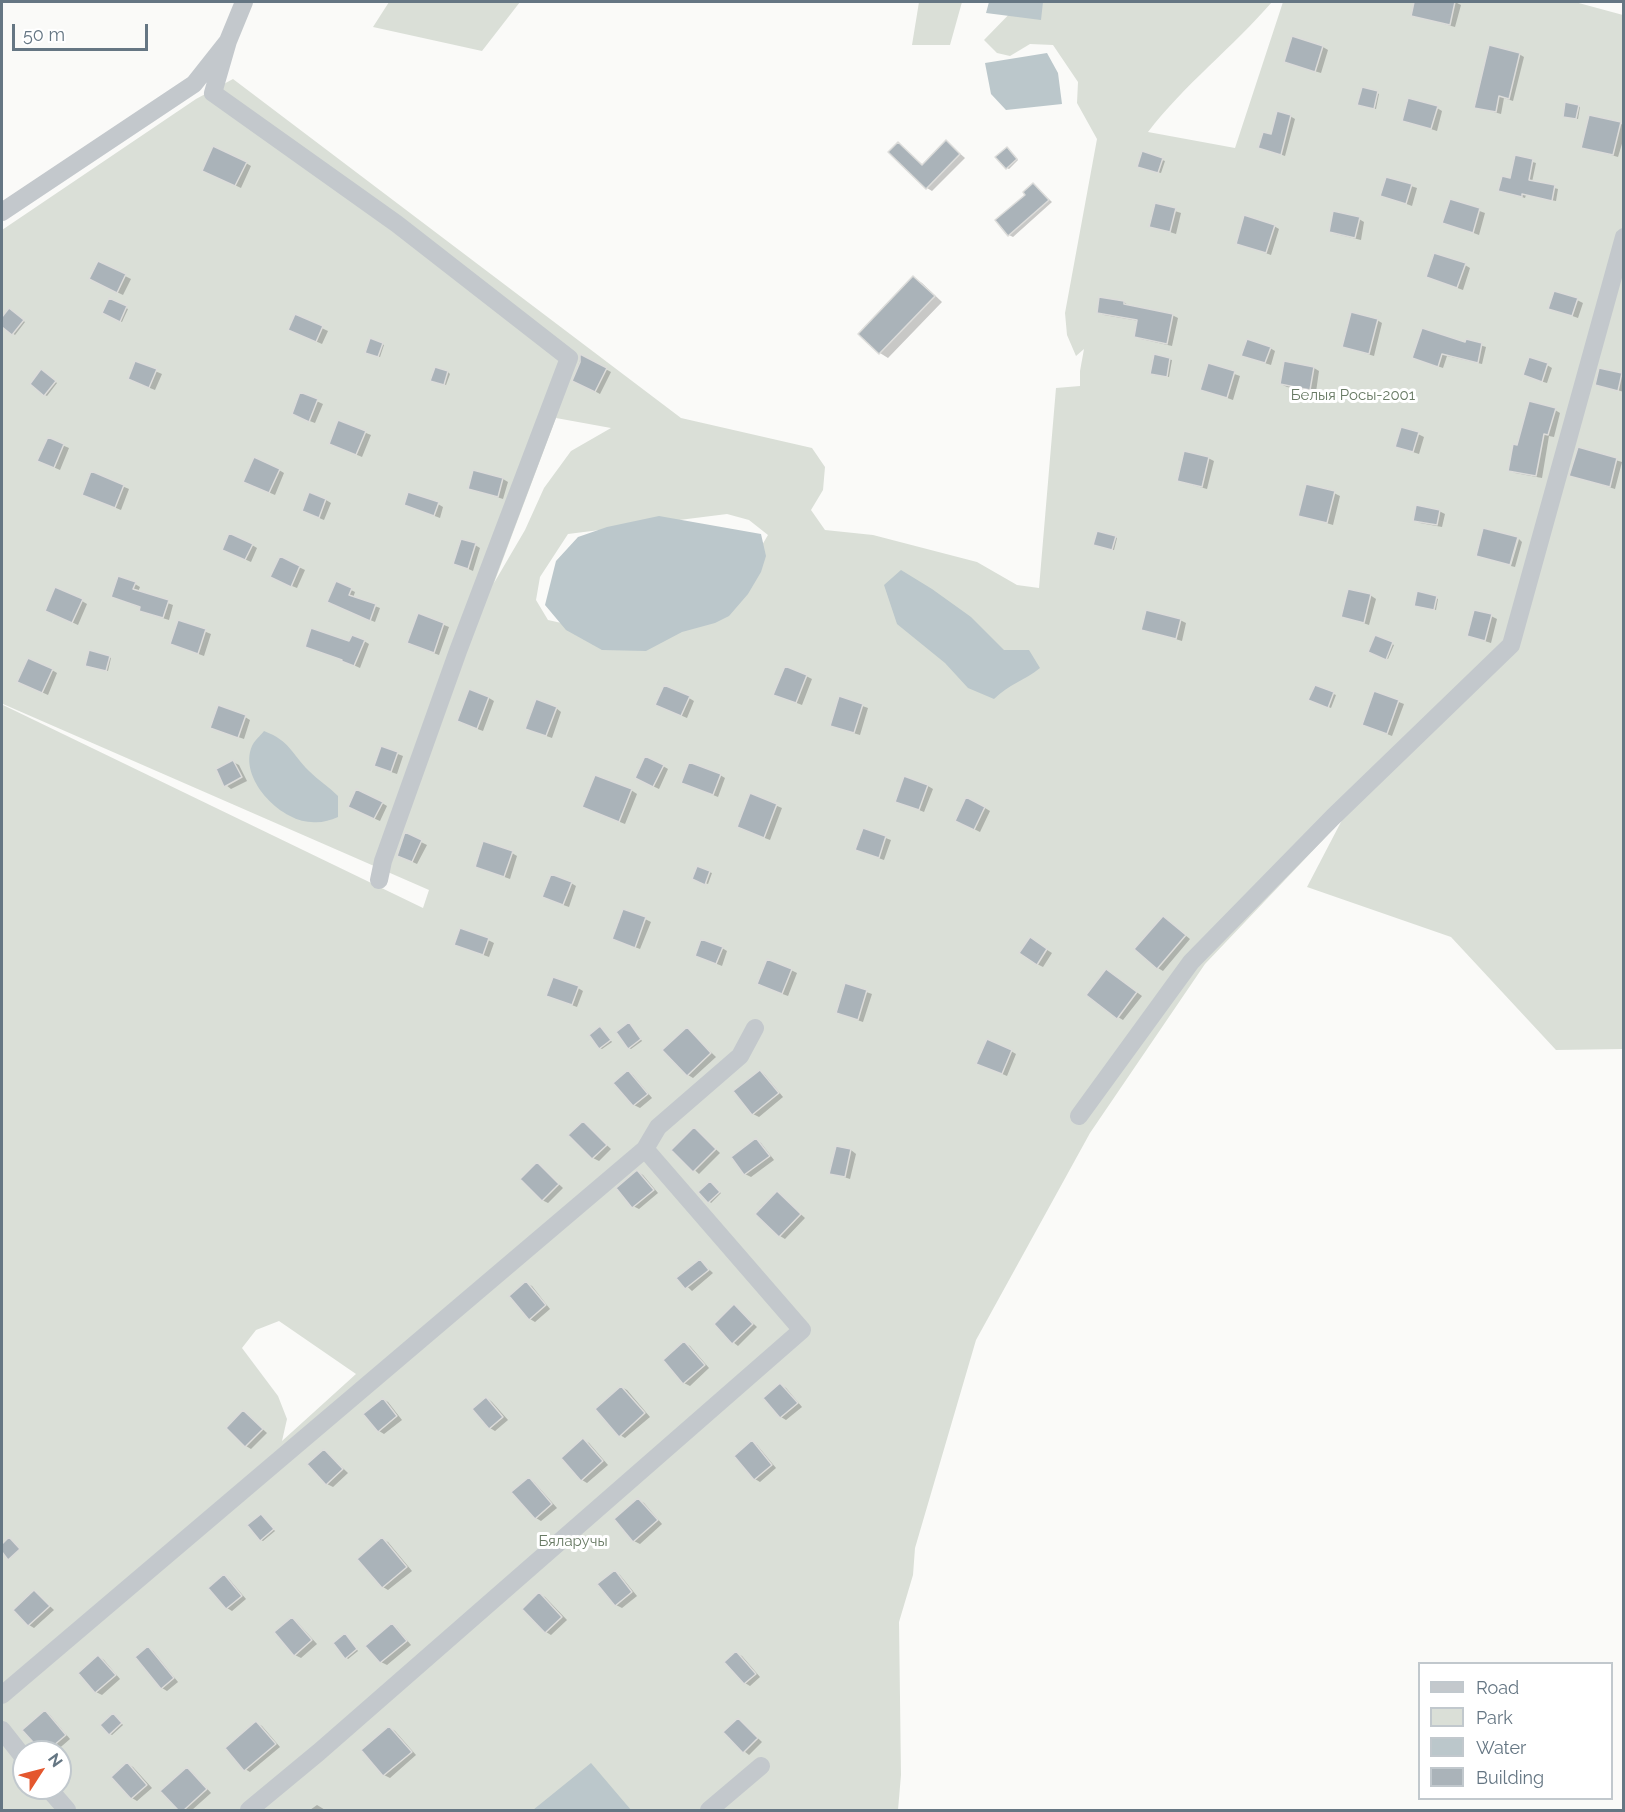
<!DOCTYPE html>
<meta charset="utf-8">
<style>
body{margin:0}
#map{position:relative;width:1625px;height:1812px;overflow:hidden;background:#fafaf8;font-family:Raleway,sans-serif}
canvas{display:block}
.frame{position:absolute;inset:0;border:3px solid #657683;pointer-events:none}
.legend{position:absolute;left:1418px;top:1662px;width:195px;height:138px;box-sizing:border-box;background:#fff;border:2px solid #c1c8cd;margin:0;padding:8px 10px;list-style:none;font-size:18px;color:#657683}
.legend li{display:flex;align-items:center;gap:12px;height:30px}
.legend b{width:30px;border:2px solid #c1c8cd}
.north{position:absolute;left:12px;top:1740px;width:60px;height:60px;box-sizing:border-box;background:#fff;border:2px solid #c1c8cd;border-radius:50%;rotate:54deg;font-size:16px;font-weight:700;line-height:24px;text-align:center;color:#657683}
.north::after{content:'';display:block;margin:auto;width:21px;height:27px;background:#e4572e;clip-path:polygon(50% 0,100% 100%,50% 72%,0 100%)}
.scale{position:absolute;left:12px;top:24px;width:136px;height:27px;box-sizing:border-box;border:3px solid #657683;border-top:0;padding-left:8px;font-size:18px;line-height:21px;white-space:nowrap;color:#657683;-webkit-text-stroke:4px #fff;paint-order:stroke}
</style>
<div id="map">
<canvas width="1625" height="1812"></canvas>
<div class="frame"></div>
<ul class="legend">
<li><b style="height:8px;background:#c3c8cc"></b>Road</li>
<li><b style="height:16px;background:#dadfd7"></b>Park</li>
<li><b style="height:16px;background:#bbc7cb"></b>Water</li>
<li><b style="height:16px;background:#aab3b9"></b>Building</li>
</ul>
<div class="north">N</div>
<div class="scale">50 m</div>
</div>
<script>
const c = document.querySelector('canvas').getContext('2d');
c.lineJoin = 'round';
function fill(path, color) { c.fillStyle = color; c.fill(path, 'evenodd'); }
function strokePath(path, color, width, dash) { c.strokeStyle = color; c.lineWidth = width; c.lineCap = dash ? 'butt' : 'round'; c.setLineDash(dash || []); c.stroke(path); }
function drawText(font, color, halo, rows, align = 'center') {
  c.font = font + ' Raleway,sans-serif'; c.lineWidth = 6; c.setLineDash([]); c.textBaseline = 'middle'; c.strokeStyle = halo; c.fillStyle = color; for (const [text, x, y, turn = 0] of rows) {
    c.save(); c.translate(x, y); c.rotate((+turn || 0) * Math.PI / 180); c.textAlign = isNaN(turn) ? turn : align; if (halo) c.strokeText(text, 0, 0); c.fillText(text, 0, 0); c.restore();
  }
}
fill(new Path2D(`
 M389,2H520L482,51L373,27Z
 M919,2H962L950,45H912Z
 M1021,2H1272C1233,47 1184,85 1148,132L1235,148L1283,2H1575L1623,15V1049L1556,1050L1451,937L1307,887L1342,820L1205,964L1090,1133L976,1340L915,1548L913,1575L899,1622L901,1775L898,1810H2V230L196,99L233,79L681,418L812,448L825,467L823,490L811,510L825,530L873,535L977,562L1017,585L1039,588L1056,388L1080,386V371L1084,349L1076,356L1067,335L1065,313L1097,139L1077,103L1078,82L1053,45L1030,44L1010,56L997,53L984,40ZM556,418L611,428L571,451L544,488L525,530L494,583ZM727,514L749,520L768,535L746,572L638,640L548,620L536,600L540,577L568,534ZM3,704L429,890L423,908L3,705ZM279,1321L356,1374L282,1441L287,1419L278,1396L242,1348L256,1330ZM24,1752H60V1788H24Z`), '#dadfd7');
fill(new Path2D(`
 M989,2H1043L1041,20L986,13Z
 M1047,53L1058,73L1062,104L1006,110L991,94L985,63Z
 M659,516L761,534L766,556L761,572L748,594L729,616L715,623L682,632L646,651L602,650L566,630L545,605L556,561L578,537L607,527Z
 M901,570L932,589L971,617L1004,650H1029L1040,668C1024,681 1009,684 994,699L968,688L945,663L897,624L884,585Z
 M264,731C290,741 291,753 309,771C318,780 329,787 338,796V817C329,821 321,823 311,822C280,821 238,778 252,746C254,741 260,736 264,731Z
 M591,1763L631,1810H533Z`), '#bbc7cb');
fill(new Path2D(`
 M1416,2H1455L1461,5L1455,27L1412,15Z
 M1323,47L1328,50L1321,73L1291,64Z
 M1519,54L1524,57L1513,101L1504,98L1501,114L1476,107Z
 M1377,93L1379,94L1376,109L1361,106Z
 M1578,106L1580,107L1578,119L1567,117Z
 M1437,108L1442,111L1437,131L1403,120Z
 M1290,116L1295,119L1285,156L1260,147Z
 M1621,124L1624,125V137L1618,157L1583,147Z
 M947,142L965,158L932,191L927,188L899,144L923,165Z
 M1009,150L1018,160L1009,169L1007,168Z
 M1143,153L1165,161L1161,173L1141,167Z
 M1516,157L1536,163L1532,182L1558,189L1556,201L1526,195L1525,198L1500,190L1511,180Z
 M246,163L251,166L241,188L209,173Z
 M1387,178L1417,188L1412,206L1382,195Z
 M1033,184L1052,202L1013,237L1009,235Z
 M1451,201L1485,213L1479,235L1444,222Z
 M1156,205L1181,213L1176,234L1151,226Z
 M1359,219L1364,222L1361,240L1336,234L1331,231Z
 M1274,226L1279,229L1271,255L1237,243Z
 M99,263L131,279L123,295L96,282Z
 M1465,265L1470,268L1463,290L1433,279Z
 M914,278L922,283L942,302L888,358L880,353Z
 M109,300L128,309L122,322L103,313Z
 M1577,300L1583,303L1578,318L1550,308Z
 M1124,302L1129,306L1172,315L1178,318L1172,346L1141,339L1136,336L1139,321L1104,315L1098,312Z
 M9,310L25,322L15,335L2,325V320Z
 M296,316L328,331L322,344L295,332Z
 M1377,320L1382,323L1374,356L1344,347Z
 M1467,341L1486,347L1482,364L1447,356L1443,368L1414,358L1467,344Z
 M382,344L384,345L380,357L368,353Z
 M1270,348L1275,351L1271,365L1249,358Z
 M581,356L611,372L600,394L574,380Z
 M1155,356L1172,360L1169,377L1154,375Z
 M136,363L162,374L155,390L135,382Z
 M1209,365L1240,376L1233,400L1202,389Z
 M1547,365L1552,368L1547,383L1530,378Z
 M1314,368L1319,371L1316,392L1287,387L1281,384Z
 M1600,370L1624,376V392L1596,384Z
 M448,372L450,374L446,385L434,381Z
 M44,373L57,383L47,396L45,395Z
 M301,394L323,404L315,423L299,417Z
 M1555,410L1560,413L1554,437L1549,436L1542,478L1515,473L1510,470Z
 M339,422L371,435L362,457L336,446Z
 M1418,434L1424,437L1419,454L1397,447Z
 M48,439L69,448L60,470L44,463Z
 M1579,449L1622,462L1615,489L1571,475Z
 M1208,458L1214,461L1207,489L1178,481Z
 M279,470L284,473L275,495L250,484Z
 M92,473L129,489L121,510L89,497Z
 M503,479L508,482L503,499L469,488Z
 M1334,493L1340,496L1333,525L1300,515Z
 M326,500L331,503L324,520L303,511Z
 M438,504L443,507L440,518L406,505Z
 M1439,511L1445,514L1442,527L1420,523L1415,520Z
 M1115,537L1117,538L1114,550L1097,546Z
 M1519,539L1522,542L1515,567L1511,566Z
 M252,545L257,548L251,562L229,552Z
 M475,545L480,548L473,571L455,563Z
 M280,558L305,570L297,588L277,580Z
 M337,583L355,592L353,598L380,608L375,622L333,604Z
 M135,584L140,587L138,592L173,605L169,620L146,613L141,608L113,597Z
 M1370,595L1376,599L1369,625L1343,616Z
 M1436,598L1438,599L1436,610L1417,606Z
 M82,601L87,604L78,625L52,613Z
 M419,615L449,627L439,655L414,646Z
 M1491,616L1497,619L1491,643L1469,636Z
 M1180,620L1186,623L1182,641L1143,629Z
 M179,621L211,634L204,656L172,644Z
 M1376,637L1394,645L1388,659L1370,652Z
 M364,641L369,644L360,668L349,663L350,643Z
 M109,657L111,658L108,671L89,666Z
 M52,670L57,673L48,695L24,684Z
 M806,676L812,679L802,705L781,697Z
 M1315,687L1336,695L1331,708L1310,699Z
 M1375,693L1404,704L1392,736L1364,725Z
 M489,698L494,701L483,731L464,724Z
 M689,698L694,701L687,718L662,707Z
 M840,698L868,708L860,735L837,728Z
 M556,708L561,712L552,738L532,731Z
 M245,717L250,720L244,739L215,729Z
 M382,748L403,756L397,774L382,769Z
 M233,762L239,765L247,781L231,789L226,785Z
 M663,766L668,769L659,789L642,781Z
 M720,775L725,778L718,797L683,783Z
 M928,786L933,789L924,812L897,801Z
 M631,790L637,794L625,824L590,810Z
 M751,795L782,808L770,840L744,830Z
 M382,803L387,806L380,821L355,810Z
 M985,808L990,811L980,832L962,823Z
 M864,830L891,840L884,860L862,852Z
 M421,842L427,845L417,864L404,858Z
 M512,853L517,856L510,879L477,867Z
 M698,868L712,873L708,884L696,880Z
 M571,883L576,886L569,907L549,900Z
 M1164,918L1190,939L1163,971L1158,968Z
 M645,919L651,922L640,949L619,941Z
 M488,940L494,943L489,957L456,945Z
 M1036,943L1052,953L1043,967L1037,964Z
 M722,948L727,951L722,966L702,958Z
 M791,970L797,973L788,996L764,987Z
 M1112,974L1142,996L1123,1020L1118,1017Z
 M846,985L872,994L863,1022L837,1013Z
 M578,988L583,991L577,1007L553,998Z
 M631,1025L642,1041L631,1049L629,1048Z
 M601,1028L612,1042L602,1049L600,1048Z
 M687,1029L716,1057L693,1078L688,1075Z
 M1011,1051L1016,1054L1007,1076L984,1066Z
 M760,1071L765,1075L783,1097L759,1117L753,1114L735,1091Z
 M628,1072L633,1075L652,1098L640,1108L634,1105L615,1083Z
 M583,1123L611,1149L599,1161L593,1158Z
 M694,1129L720,1153L699,1174L673,1150Z
 M756,1140L761,1143L774,1160L751,1177L745,1174Z
 M851,1150L856,1154L850,1179L831,1173Z
 M537,1164L563,1188L548,1203L542,1200Z
 M638,1172L643,1175L658,1193L639,1209L633,1206Z
 M712,1184L721,1193L711,1203L709,1201Z
 M777,1193L805,1218L785,1239L780,1236Z
 M700,1261L713,1273L692,1291L678,1278Z
 M526,1283L532,1286L550,1309L535,1322L530,1319Z
 M735,1306L757,1327L738,1346L733,1342Z
 M685,1343L690,1346L709,1368L690,1386L684,1383Z
 M780,1385L786,1388L802,1407L786,1420L781,1417Z
 M621,1387L627,1390L650,1417L625,1438L620,1435Z
 M487,1398L492,1402L508,1420L495,1431L490,1428Z
 M383,1399L388,1402L402,1420L384,1434L379,1431Z
 M244,1412L267,1433L251,1449L246,1446Z
 M583,1440L589,1443L608,1465L587,1483L582,1480Z
 M752,1442L757,1445L776,1468L760,1482L755,1479Z
 M324,1450L348,1473L333,1487L327,1484L309,1464Z
 M529,1479L534,1482L557,1508L541,1521L536,1518L513,1492Z
 M639,1500L644,1503L662,1524L640,1544L634,1541Z
 M261,1516L275,1531L263,1541L261,1540Z
 M382,1539L388,1542L412,1571L388,1590L383,1587Z
 M615,1572L620,1575L637,1596L622,1608L616,1605L600,1584Z
 M224,1576L229,1579L246,1599L232,1611L227,1608Z
 M35,1592L54,1610L34,1628L29,1625Z
 M539,1594L545,1597L567,1620L551,1635L546,1632Z
 M292,1619L297,1622L317,1644L301,1658L295,1655Z
 M392,1625L397,1628L411,1645L387,1665L381,1662L367,1646Z
 M347,1636L358,1651L348,1659L346,1657Z
 M148,1648L153,1651L178,1682L167,1691L162,1688Z
 M736,1653L742,1656L760,1677L750,1686L745,1683Z
 M98,1656L104,1660L120,1679L102,1695L96,1692L80,1673Z
 M45,1712L50,1715L70,1739L55,1752H44Z
 M115,1716L123,1725L112,1735L110,1734Z
 M739,1720L762,1742L749,1755L744,1751Z
 M257,1723L262,1726L280,1747L250,1772L245,1769Z
 M389,1727L395,1731L416,1755L390,1778L384,1775L363,1751Z
 M128,1764L133,1767L152,1788L137,1801L132,1798Z
 M187,1769L192,1772L211,1793L192,1810H180L162,1792Z
 M317,1805L322,1808L325,1810H310Z`), '#0003');
const building = new Path2D(`
 M1414,2H1455L1450,25L1411,16Z
 M1292,36L1323,46L1315,72L1284,62Z
 M1489,45L1520,53L1509,99L1499,96L1496,112L1474,108Z
 M1362,87L1378,91L1374,109L1357,105Z
 M1408,98L1438,106L1431,129L1402,121Z
 M1565,102L1579,105L1576,119L1563,117Z
 M1277,111L1291,115L1281,155L1258,148L1263,132L1271,134Z
 M1589,115L1621,122L1613,155L1581,148Z
 M946,140L960,154L926,189L888,152L898,142L922,165Z
 M213,146L247,162L235,186L202,171Z
 M1007,147L1017,159L1006,169L995,157Z
 M1142,151L1163,158L1158,173L1137,167Z
 M1515,155L1533,159L1529,180L1555,185L1552,201L1522,194V197L1498,191L1502,176L1510,178Z
 M1386,177L1412,184L1406,204L1380,196Z
 M1033,183L1049,200L1008,236L995,220L1025,195L1023,192Z
 M1450,199L1480,208L1473,233L1442,223Z
 M1155,203L1176,208L1170,232L1149,227Z
 M1333,211L1360,217L1355,238L1329,232Z
 M1244,215L1275,225L1266,253L1236,244Z
 M1434,253L1466,263L1457,288L1426,277Z
 M98,261L126,274L117,293L89,279Z
 M913,276L935,296L879,354L858,334Z
 M1554,291L1578,298L1572,316L1548,309Z
 M1099,297L1124,301V304L1173,314L1167,344L1134,337L1137,320L1097,313Z
 M109,298L127,306L120,322L102,313Z
 M9,308L24,320L12,335L2,327V317Z
 M1351,312L1378,319L1369,354L1342,347Z
 M295,314L323,326L316,342L288,330Z
 M1422,328L1465,342L1466,339L1482,343L1478,363L1442,354L1438,367L1412,358Z
 M370,338L383,343L378,357L365,353Z
 M1247,339L1271,347L1265,363L1241,356Z
 M580,354L607,368L595,392L572,381L580,362Z
 M1154,354L1170,358L1167,377L1150,374Z
 M1529,357L1548,363L1542,382L1523,375Z
 M135,361L157,369L149,388L128,379Z
 M1284,361L1314,367L1310,390L1280,384Z
 M1208,363L1235,371L1227,398L1200,390Z
 M435,367L448,371L444,385L430,381Z
 M1599,368L1622,373L1618,391L1595,385Z
 M41,369L56,381L44,396L30,384Z
 M300,392L318,399L309,422L292,414Z
 M1529,401L1556,408L1548,435L1544,434L1536,476L1508,471L1513,444L1517,445Z
 M338,420L366,431L356,455L329,444Z
 M1401,427L1419,432L1413,452L1395,447Z
 M48,437L64,444L54,468L37,461Z
 M1578,447L1617,458L1610,487L1569,476Z
 M1184,451L1209,457L1202,487L1177,481Z
 M254,457L280,469L269,493L243,482Z
 M473,470L503,478L498,497L468,489Z
 M91,471L124,485L115,508L82,495Z
 M1306,484L1335,491L1327,523L1298,516Z
 M309,492L326,499L319,518L302,511Z
 M408,492L439,502L434,516L404,505Z
 M1416,505L1440,510L1437,525L1413,521Z
 M1483,528L1518,537L1510,565L1476,556Z
 M1097,531L1116,536L1112,550L1093,545Z
 M229,533L253,544L245,560L222,550Z
 M461,539L476,543L468,569L453,564Z
 M280,556L300,566L291,587L270,577Z
 M118,576L136,582L133,589L169,600L163,618L139,611L140,607L111,597Z
 M336,581L352,588L349,595L376,604L370,621L327,602Z
 M55,587L83,599L72,623L45,611Z
 M1348,589L1371,594L1364,623L1341,617Z
 M1417,591L1437,596L1434,610L1414,606Z
 M1146,610L1181,619L1176,639L1141,630Z
 M1474,610L1492,614L1485,641L1467,636Z
 M418,613L444,623L434,653L407,643Z
 M178,620L206,629L198,654L170,644Z
 M311,628L349,641L352,635L365,640L354,666L341,661L342,660L305,647Z
 M1375,635L1393,642L1386,660L1368,652Z
 M89,650L110,656L106,671L85,666Z
 M28,658L53,669L42,693L17,682Z
 M785,666L807,675L796,703L773,695Z
 M664,685L690,696L681,716L655,705Z
 M1315,685L1334,692L1328,708L1308,700Z
 M469,689L489,697L477,729L457,721Z
 M1374,691L1399,700L1387,734L1362,725Z
 M839,696L863,704L854,733L830,726Z
 M536,699L557,707L546,736L525,729Z
 M218,705L246,715L238,738L210,728Z
 M381,746L398,752L391,772L374,766Z
 M645,756L664,765L653,787L635,778Z
 M233,760L242,777L224,787L216,769Z
 M689,762L721,774L713,795L681,783Z
 M595,775L632,789L619,822L582,807Z
 M904,776L928,785L919,810L895,802Z
 M356,789L383,802L374,819L348,807Z
 M750,793L777,804L764,838L737,827Z
 M966,797L985,807L974,830L955,821Z
 M863,828L886,836L879,858L855,850Z
 M405,832L422,840L412,862L397,856Z
 M483,841L513,851L504,877L475,867Z
 M697,866L710,871L705,885L692,879Z
 M551,874L572,882L563,905L542,897Z
 M623,909L646,917L635,948L612,939Z
 M1163,916L1186,935L1157,969L1134,949Z
 M460,928L489,938L483,955L454,945Z
 M1030,937L1047,949L1037,965L1019,953Z
 M701,939L723,947L716,964L695,956Z
 M767,959L792,969L782,994L757,984Z
 M1106,969L1137,992L1117,1019L1086,995Z
 M553,977L579,986L572,1005L546,996Z
 M845,983L867,990L858,1020L836,1013Z
 M629,1022L641,1039L628,1049L616,1032Z
 M600,1026L611,1040L599,1049L589,1035Z
 M687,1027L711,1053L687,1076L662,1050Z
 M987,1039L1012,1050L1002,1074L976,1064Z
 M628,1070L648,1094L633,1106L613,1083Z
 M760,1070L779,1093L752,1115L733,1091Z
 M583,1121L607,1145L592,1159L568,1135Z
 M694,1127L716,1149L693,1172L671,1150Z
 M756,1138L770,1156L744,1175L731,1157Z
 M836,1146L851,1149L845,1177L829,1174Z
 M537,1162L559,1184L542,1201L520,1179Z
 M637,1170L654,1190L632,1208L616,1188Z
 M710,1181L720,1192L708,1203L698,1192Z
 M777,1191L801,1214L779,1237L755,1214Z
 M700,1259L709,1270L685,1289L676,1278Z
 M526,1281L546,1305L529,1320L509,1296Z
 M734,1304L753,1324L732,1344L714,1324Z
 M684,1341L705,1365L683,1384L663,1360Z
 M780,1383L798,1403L780,1418L763,1398Z
 M621,1386L645,1413L619,1437L595,1409Z
 M486,1397L503,1417L489,1429L472,1409Z
 M383,1398L397,1416L378,1432L363,1414Z
 M243,1410L263,1429L245,1447L226,1428Z
 M583,1438L603,1461L581,1481L561,1458Z
 M752,1440L772,1465L754,1480L734,1456Z
 M324,1449L343,1469L326,1485L307,1464Z
 M529,1477L552,1504L535,1519L511,1492Z
 M638,1498L658,1520L633,1542L614,1519Z
 M261,1514L274,1529L260,1541L247,1525Z
 M9,1537L20,1549L8,1560L2,1552V1544Z
 M382,1537L407,1567L382,1588L357,1559Z
 M615,1570L632,1592L615,1606L597,1584Z
 M224,1574L242,1596L226,1609L208,1588Z
 M34,1590L50,1606L28,1626L13,1610Z
 M539,1592L562,1617L545,1633L522,1609Z
 M292,1617L312,1640L294,1656L274,1632Z
 M392,1623L407,1641L380,1663L365,1646Z
 M345,1633L357,1649L345,1659L333,1643Z
 M148,1646L174,1678L161,1689L135,1657Z
 M736,1651L756,1674L744,1684L724,1662Z
 M98,1655L116,1675L95,1693L78,1673Z
 M45,1710L66,1735L46,1752H42L22,1730Z
 M113,1713L122,1723L109,1735L100,1725Z
 M738,1718L758,1738L743,1753L723,1732Z
 M256,1721L276,1744L244,1771L225,1748Z
 M389,1726L412,1752L383,1776L361,1750Z
 M127,1762L147,1785L131,1799L111,1777Z
 M187,1767L207,1789L184,1810H178L160,1791Z`);
fill(building, '#aab3b9');
strokePath(building, '#dcdcda', 1.5);
strokePath(new Path2D(`
 M228,41L213,93L397,224L569,358L458,651L383,861L379,880
 M2,212L194,84L228,41L244,2
 M1079,1116L1191,962L1333,817L1511,645L1624,237
 M2,1695L645,1149L658,1127L740,1056L755,1028
 M2,1730L24,1758
 M48,1788L67,1810
 M249,1810L319,1752L802,1330L645,1149
 M709,1810L761,1766`), '#c3c8cc', 18);
drawText('15px', '#687a64', '#fff', [
 ["Белыя Росы-2001",1353,395],
 ["Бяларучы",573,1541]
]);
</script>
